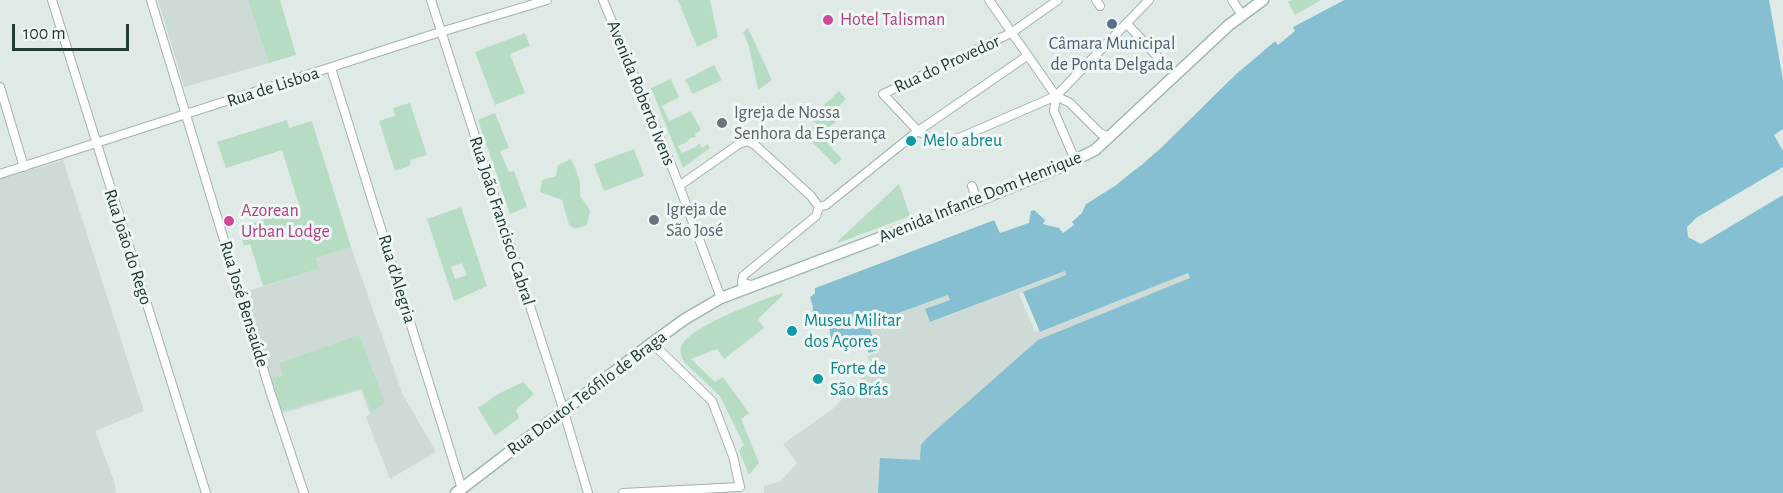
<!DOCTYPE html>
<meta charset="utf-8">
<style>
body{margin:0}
#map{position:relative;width:1783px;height:493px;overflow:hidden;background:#dfeae6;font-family:"Alegreya Sans",sans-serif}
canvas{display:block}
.scale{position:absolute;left:12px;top:24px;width:117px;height:27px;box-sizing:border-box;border:3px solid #203a35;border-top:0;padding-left:8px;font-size:18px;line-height:21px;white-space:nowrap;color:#203a35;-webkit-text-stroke:4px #eff7f4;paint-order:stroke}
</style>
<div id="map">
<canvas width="1783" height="493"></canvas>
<div class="scale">100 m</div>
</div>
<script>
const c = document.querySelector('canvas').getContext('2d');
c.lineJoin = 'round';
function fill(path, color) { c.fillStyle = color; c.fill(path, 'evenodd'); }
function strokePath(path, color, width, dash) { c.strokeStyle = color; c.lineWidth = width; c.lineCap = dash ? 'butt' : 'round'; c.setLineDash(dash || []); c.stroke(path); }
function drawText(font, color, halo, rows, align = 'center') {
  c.font = font + ' "Alegreya Sans",sans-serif'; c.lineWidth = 6; c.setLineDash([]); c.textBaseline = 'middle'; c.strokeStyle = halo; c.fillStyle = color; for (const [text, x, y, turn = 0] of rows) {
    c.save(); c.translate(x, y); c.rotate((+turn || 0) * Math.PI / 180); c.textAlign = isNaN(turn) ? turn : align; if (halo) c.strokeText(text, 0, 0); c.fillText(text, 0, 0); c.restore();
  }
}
fill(new Path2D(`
 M158,0H248L269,63L184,87Z
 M63,160L144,411L95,431L114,481L116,493H0V179Z
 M351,247L402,393L436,452L390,479L366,417L370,414L361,390L280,414L242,293L319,269L316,258Z
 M1065,271L1067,275L1019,294L1035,332L1040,330L1041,332L1188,273L1190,278L929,438L920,460L879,493H886H764V486L781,481L797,463L783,444L834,408L873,366L867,357L879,351L868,324L948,295L950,300L931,322Z`), '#cddad5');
fill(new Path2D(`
 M248,0H280L296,55L269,63Z
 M678,0H710L718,37L697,47Z
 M1292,0H1321L1295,15L1288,2Z
 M748,28L772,80L758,90L749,46L743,32Z
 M525,33L530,46L510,54L525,93L495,105L475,52Z
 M714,65L722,80L693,94L685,80Z
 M671,79L679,97L662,106L669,121L691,111L701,130L695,134L696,137L690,138L687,142L678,146L682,153L696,147L699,143L702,148L708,144L710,148L683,168L651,88Z
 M839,91L846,99L833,112L838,120L820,135L842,159L835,165L805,135L816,124L810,118Z
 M410,103L427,155L410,160L411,165L395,171L379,121L395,116L393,108Z
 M495,113L509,148L500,151L509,172L514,171L527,207L510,214L478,120Z
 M287,120L289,128L312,121L351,247L316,258L319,269L263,286L250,244L244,246L239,227L300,208L282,150L226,168L217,142Z
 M634,149L644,176L604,191L594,164Z
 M571,159L575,167L580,183V196L590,210L587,225L575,229L569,225L562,200L540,192L542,180L556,176L558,165Z
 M899,184L910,216L838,243V241Z
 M461,207L487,286L454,301L427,219ZM462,263L467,275L455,279L451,267Z
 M782,293L783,295L758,319L764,328L724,359L717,349L691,359L715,382L723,377L749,413L741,419L759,463L749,475L739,450L744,445L720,396L685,363C681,357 679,351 682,345C691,326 762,300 782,293Z
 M359,335L385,403L371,412L362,388L282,411L272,379L283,375L279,363Z
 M523,382L534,394L516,410L519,418L495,436L478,408L498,394Z`), '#b7dcc4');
fill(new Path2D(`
 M1344,0H1769L1783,80V129L1774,135L1783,151V167L1696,218L1687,227L1688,237L1701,244L1783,195V493H878L880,458L920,460L921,445L928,437L1038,340L1190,278L1188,273L1040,332L1023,292L1066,275L1065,271L930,322L925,309L950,300L948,295L868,324L878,350L869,353L858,338L849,341L831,340L827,317L812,314L810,297L815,293V288L994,220L1000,233L1029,223L1031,211L1034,210L1045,220L1043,224L1059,228L1063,233L1074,225L1072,222L1082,213L1086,204L1115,186L1160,149L1236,74L1275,41L1278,45L1295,31L1293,27Z`), '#85bfd1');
fill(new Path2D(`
 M1337,0H1344L1293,27L1291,24Z
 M1273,39L1275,41L1236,74L1143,164L1086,204V200L1141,162L1233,72Z
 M993,217L994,220L815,288V293L810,297L813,307L812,314L827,317L831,340L849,341L858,338L869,353L878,350L879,352L868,356L857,341L849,344L830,343L825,320L809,315L810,307L808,297L812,292L814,285Z`), '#dfeae6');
const minor = new Path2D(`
 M52,0L206,493
 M151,0L270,391L304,493
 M431,0L561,402L588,493
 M603,0L674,172L721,298
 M989,0L1056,96L1070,103L1100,133L1109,137
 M1058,0L1011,33L883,94L918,131L943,145L1056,96L1149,0
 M1096,0L1100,6
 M1232,0L1242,15
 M1127,24L1157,56
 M331,68L462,489
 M0,87L24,167
 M1056,96L1054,111L1075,160
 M0,174L434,34L547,0
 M679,186L739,144L748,141L755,145L811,196L819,207
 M972,186L977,201
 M819,207L826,205L918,131L1027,56
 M751,285L742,283L743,276L816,216L819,207
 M623,493L740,487L733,456L712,401L652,343`);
const secondary = new Path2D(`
 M456,493L652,343L685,319L721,298L977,201L1065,165L1095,150L1229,25L1263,0`);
strokePath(minor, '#a2b2ad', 10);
strokePath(secondary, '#9eb6af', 13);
strokePath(minor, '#fff', 8);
strokePath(secondary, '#fff', 10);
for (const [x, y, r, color] of [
 [828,20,6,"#d1479c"],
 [1112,24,6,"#5c6f8a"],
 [722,123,6,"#6b7280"],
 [911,141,6,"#0f9aa8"],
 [654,220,6,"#6b7280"],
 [229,221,6,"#d1479c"],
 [792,331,6,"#0f9aa8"],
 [818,379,6,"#0f9aa8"]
]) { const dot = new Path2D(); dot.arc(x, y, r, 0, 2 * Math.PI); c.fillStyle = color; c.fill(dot); strokePath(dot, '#eff7f4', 2); }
drawText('18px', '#b23c85', '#eff7f4', [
 ["Hotel Talisman",840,20],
 ["Azorean",241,211],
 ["Urban Lodge",241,232]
], 'left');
drawText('18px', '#4e5e75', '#eff7f4', [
 ["Câmara Municipal",1112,44],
 ["de Ponta Delgada",1112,65]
]);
drawText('18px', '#203a35', '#eff7f4', [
 ["Rua do Provedor",947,64,-25],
 ["Rua de Lisboa",273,87,-18],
 ["Avenida Roberto Ivens",641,93,68],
 ["Avenida Infante Dom Henrique",980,197,-22],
 ["Rua João Francisco Cabral",502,221,72],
 ["Rua João do Rego",128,247,72],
 ["Rua d'Alegria",397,279,73],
 ["Rua José Bensaúde",244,304,73],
 ["Rua Doutor Teófilo de Braga",587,393,-37]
]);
drawText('18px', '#5b616d', '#eff7f4', [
 ["Igreja de Nossa",734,113],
 ["Senhora da Esperança",734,134],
 ["Igreja de",666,210],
 ["São José",666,231]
], 'left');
drawText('18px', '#0d838f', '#eff7f4', [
 ["Melo abreu",923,141],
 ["Museu Militar",804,321],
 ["dos Açores",804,342],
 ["Forte de",830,369],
 ["São Brás",830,390]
], 'left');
</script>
